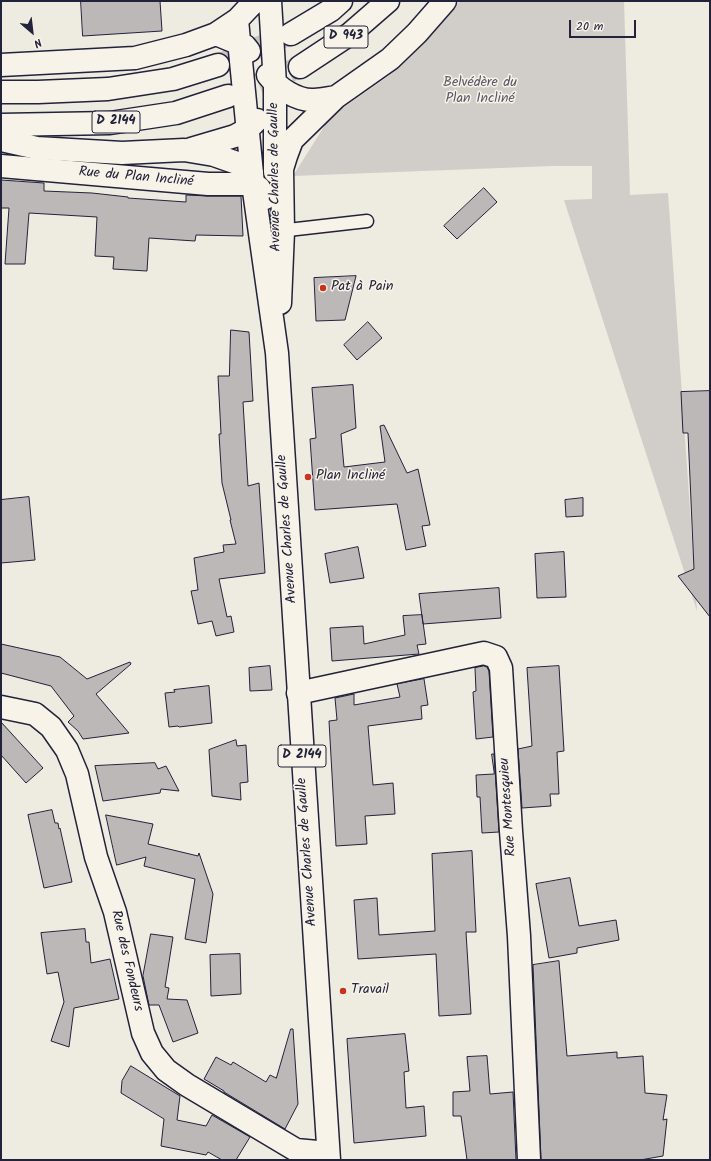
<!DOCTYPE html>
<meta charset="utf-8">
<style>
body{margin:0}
#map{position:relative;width:711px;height:1161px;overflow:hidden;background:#eeebe1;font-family:Kalam,sans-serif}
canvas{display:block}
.frame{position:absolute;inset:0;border:2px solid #22223b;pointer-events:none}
.north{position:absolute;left:12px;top:12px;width:40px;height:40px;-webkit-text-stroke:3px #f7f3e8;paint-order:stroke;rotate:152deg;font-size:11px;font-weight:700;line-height:16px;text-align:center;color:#22223b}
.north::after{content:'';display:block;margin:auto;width:14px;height:18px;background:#22223b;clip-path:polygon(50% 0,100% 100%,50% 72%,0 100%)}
.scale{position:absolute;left:569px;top:20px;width:67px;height:18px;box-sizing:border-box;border:2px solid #22223b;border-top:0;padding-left:5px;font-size:12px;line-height:14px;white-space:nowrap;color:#22223b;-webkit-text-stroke:3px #f7f3e8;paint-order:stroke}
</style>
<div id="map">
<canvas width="711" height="1161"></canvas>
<div class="frame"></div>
<div class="north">N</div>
<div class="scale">20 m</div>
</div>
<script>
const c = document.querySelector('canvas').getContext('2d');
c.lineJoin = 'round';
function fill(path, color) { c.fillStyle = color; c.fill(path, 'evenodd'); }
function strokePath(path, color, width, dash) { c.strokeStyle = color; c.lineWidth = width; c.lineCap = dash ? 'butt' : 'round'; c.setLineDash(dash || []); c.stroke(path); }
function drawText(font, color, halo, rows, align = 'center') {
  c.font = font + ' Kalam,sans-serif'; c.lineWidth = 3; c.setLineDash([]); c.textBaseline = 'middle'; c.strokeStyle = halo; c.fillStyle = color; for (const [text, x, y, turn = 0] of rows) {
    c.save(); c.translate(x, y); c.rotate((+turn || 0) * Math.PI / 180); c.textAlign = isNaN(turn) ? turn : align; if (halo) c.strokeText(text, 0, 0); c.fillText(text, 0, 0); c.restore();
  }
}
fill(new Path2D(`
 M460,1H624L630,195L668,193L697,611L564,200L592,199V166H552L293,176L330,117L390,75L435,31Z`), '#d1cdc9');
const building = new Path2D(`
 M81,1H160L162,31L83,36Z
 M1,180L44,183V191L92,193L128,197V198L186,202V195L208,196H241L243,236L196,235L195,241L149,238L147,271L113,269L114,257L95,256L97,217L29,213L25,264H5L9,208H1Z
 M484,188L497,202L457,239L444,226Z
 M356,276L345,320L316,321L314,278Z
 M368,322L382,338L357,360L344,345Z
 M231,330L249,332L253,401L243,402L248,486L259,483L265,573L219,579L227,617L231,616L234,632L216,636L212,621L198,624L191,591L198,590L194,558L224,552L223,545L236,544L230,520H231L222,483L219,434H221L218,376H229Z
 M353,385L356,428L341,434L344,467L385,462L380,426L384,425L407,473L418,469L430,525L422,526L426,546L406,550L397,504L315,510L310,439L316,438L312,388Z
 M710,391V617L678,576L694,569L688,433H683L681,392Z
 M29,497L35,560L1,563V500Z
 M583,498V516L566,517L565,500Z
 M358,547L364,578L330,583L325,554Z
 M564,552L566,597L537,598L535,554Z
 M499,588L501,618L423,624L419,594Z
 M422,615L426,644L417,645L419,654L332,661L330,628L363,626L364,644L405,635L403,616Z
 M1,644L60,657L87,679L130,662L131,664L96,694L129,733L83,739L78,731L68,722L74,716L51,686L1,673Z
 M270,666L272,690L250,691L249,668Z
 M484,666L487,667L489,671L493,737L476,739L473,692L476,691L475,668Z
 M559,666L564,751L557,752L559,794H550L551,806L522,808L518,749L532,746L527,668Z
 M424,679L428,705L421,706L422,719L368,726L373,785L393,783L395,814L365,816L367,844L336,846L329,721L337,720L335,698L354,694V705L400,697L397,684Z
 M209,686L212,723L179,727L178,726L169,727L165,693L175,692L174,690Z
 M1,722L43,768L26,783L1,755Z
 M236,740L237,746L246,745L248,782L240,783L241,800L212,796L209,750Z
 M492,754H494L499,832L482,833L480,797H477L476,775L494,774Z
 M155,763L158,769L166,766L179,791L161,789L160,793L103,801L95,766Z
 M52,810L55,823H58L59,829L60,828L72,882L44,888L28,815Z
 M106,815L153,824L148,844L198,856L199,853L213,894L206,943L185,939L195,879L144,866L146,857L117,865Z
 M472,851L476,932H466L471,1014L439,1016L436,954L358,959L354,900L377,898L379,935L435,931L432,854Z
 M570,878L579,926L616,920L619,940L577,948V953L549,958L536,884Z
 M85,929L86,942H89L91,963L110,959L119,999L74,1008L69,1047L51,1041L64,1002L58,972L47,974L41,933Z
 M151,934L173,937L165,987L169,988L167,999L187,1000L198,1033L173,1042L159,1005H149L143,976Z
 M240,954L241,994L211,996L210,955Z
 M559,961L567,1056L617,1052V1058L643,1056L645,1093L667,1095L663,1120L667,1119L663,1156L640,1160H541L533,965Z
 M291,1029H293L298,1104L285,1129L224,1092V1091L204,1079L216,1057L231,1065L233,1062L266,1082L270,1075L276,1078Z
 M405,1034L409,1071L404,1072L406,1108L424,1106L426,1136L354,1143L347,1039Z
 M487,1056L490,1094L513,1092L516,1160H467L461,1116H453V1092L470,1091L467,1057Z
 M131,1066L180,1096L177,1120L206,1126L212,1115L250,1137L236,1160H222L208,1152L206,1155L161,1146L164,1119L121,1093L122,1081Z`);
fill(building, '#bbb8b7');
strokePath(building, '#22223b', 1);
strokePath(new Path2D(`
 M218,65L290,34
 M228,96L300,67`), '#c5c3c0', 22, [22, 11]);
const service = new Path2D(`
 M279,231L367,221`);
const minor = new Path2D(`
 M1,166L208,184H253L259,188L265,198
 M298,693L484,653L496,657L501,668L511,831L519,936L529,1160
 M1,707L35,714L51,727L67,750L77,774L96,857L115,912L143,1033L152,1053L166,1070L187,1085L296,1150L328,1153`);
const primary = new Path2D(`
 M270,1L275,84V172
 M237,20L253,184L277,353L329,1160
 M216,34L245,46L249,51
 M291,34L331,10L341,1
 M1,65L135,58L186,45L216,34L237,20L255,1
 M300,67L350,34L388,1
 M268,75C278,88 297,101 314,100C321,100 329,98 336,97
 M1,92H38L108,89L173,79L218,65
 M1,125L110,123L176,113L228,96
 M1,140L37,148L122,153L184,150L214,155L237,163L252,172
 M191,149L235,136L248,129L257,120
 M280,303L283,231L282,169L286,156L292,140L336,97L390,59L417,33L445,1`);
strokePath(service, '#22223b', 15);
strokePath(minor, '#22223b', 25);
strokePath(primary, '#22223b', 25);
strokePath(service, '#f7f3e8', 12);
strokePath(minor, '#f7f3e8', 22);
strokePath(primary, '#f7f3e8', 22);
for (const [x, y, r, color] of [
 [323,288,4,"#c8321e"],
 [308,477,4,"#c8321e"],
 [343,991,4,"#c8321e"]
]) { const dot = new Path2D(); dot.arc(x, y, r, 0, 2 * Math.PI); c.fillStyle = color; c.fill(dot); strokePath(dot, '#f7f3e8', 1.5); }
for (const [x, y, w] of [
 [346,37,44],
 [116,122,48],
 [302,756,48]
]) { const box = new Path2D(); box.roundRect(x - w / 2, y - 11, w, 22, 3); c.fillStyle = '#f7f3e8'; c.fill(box); strokePath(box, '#22223b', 1); }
drawText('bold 13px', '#22223b', null, [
 ["D 943",346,37],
 ["D 2144",116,122],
 ["D 2144",302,756]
]);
drawText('14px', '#575566', '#f7f3e8', [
 ["Belvédère du",480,84],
 ["Plan Incliné",480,100]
]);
drawText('14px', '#22223b', '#f7f3e8', [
 ["Avenue Charles de Gaulle",276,177,-91],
 ["Rue du Plan Incliné",136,178,5],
 ["Avenue Charles de Gaulle",288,529,-94],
 ["Rue Montesquieu",509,807,-94],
 ["Avenue Charles de Gaulle",308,852,-94],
 ["Rue des Fondeurs",126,961,77]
]);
drawText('14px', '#22223b', '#f7f3e8', [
 ["Pat à Pain",331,288],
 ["Plan Incliné",316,477],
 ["Travail",351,991]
], 'left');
</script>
